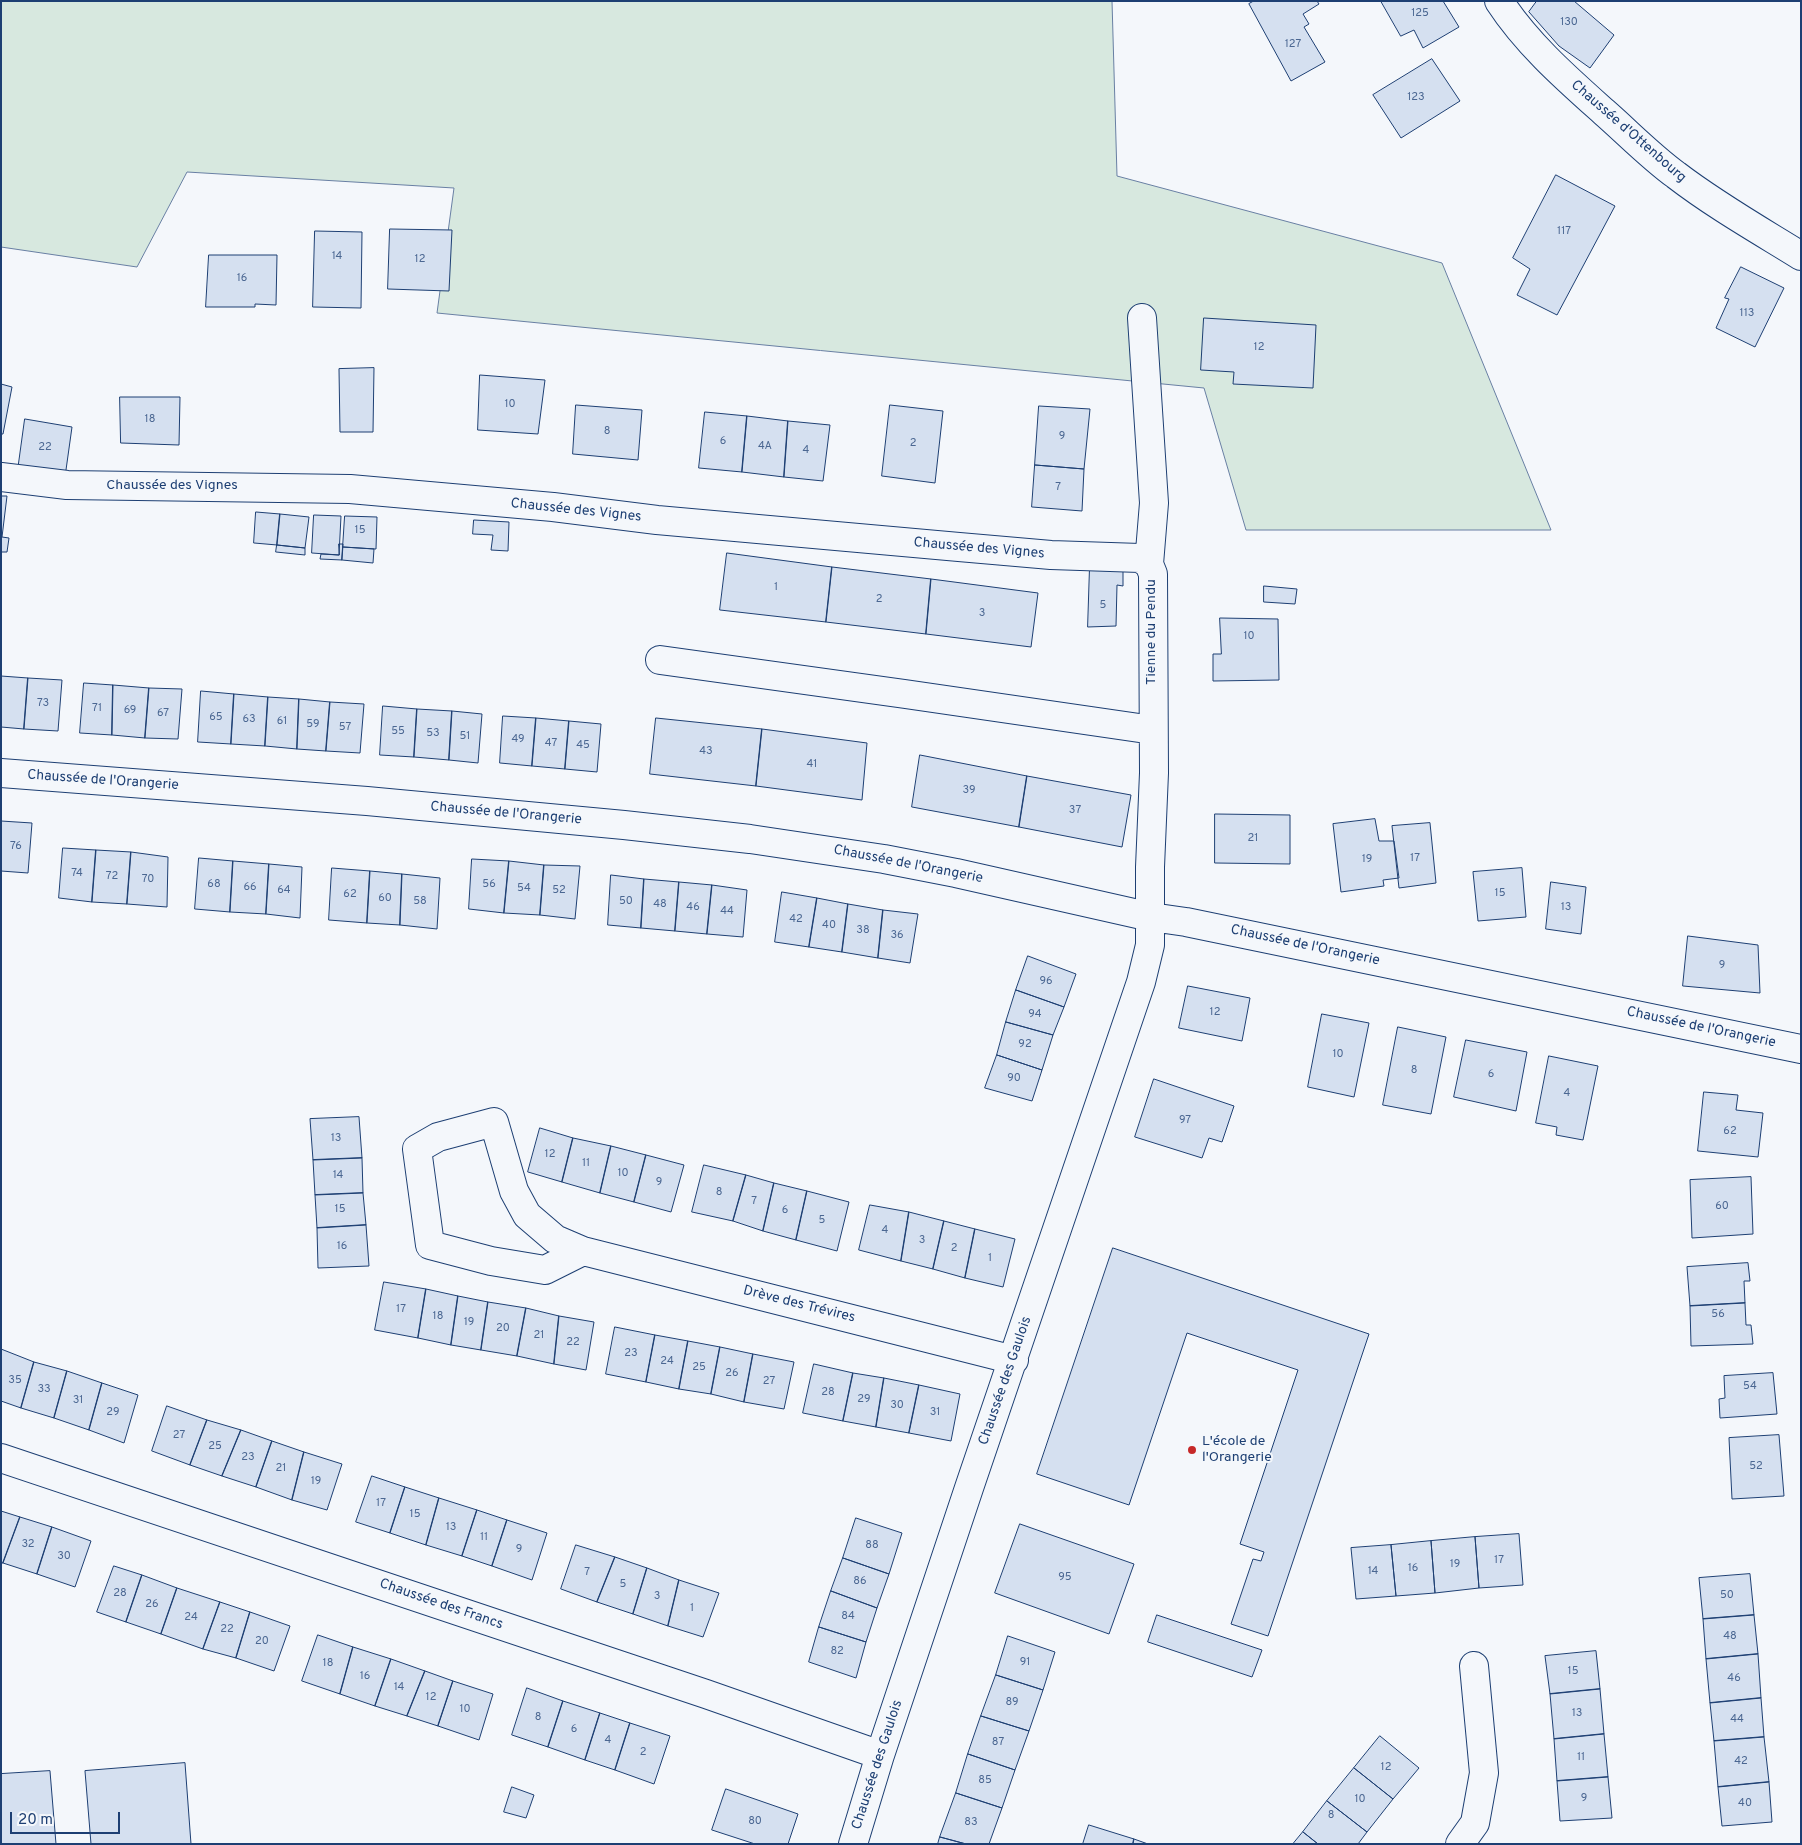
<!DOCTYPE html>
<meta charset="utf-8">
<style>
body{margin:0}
#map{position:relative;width:1802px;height:1845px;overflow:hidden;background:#f4f7fb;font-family:Overpass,sans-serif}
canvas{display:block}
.frame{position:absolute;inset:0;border:2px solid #1d3f73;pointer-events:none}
.scale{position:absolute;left:10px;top:1812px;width:110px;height:22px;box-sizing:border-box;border:2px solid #1d3f73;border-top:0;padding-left:6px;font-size:15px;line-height:18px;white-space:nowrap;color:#1d3f73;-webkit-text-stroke:4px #f4f7fb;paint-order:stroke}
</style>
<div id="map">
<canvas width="1802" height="1845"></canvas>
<div class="frame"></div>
<div class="scale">20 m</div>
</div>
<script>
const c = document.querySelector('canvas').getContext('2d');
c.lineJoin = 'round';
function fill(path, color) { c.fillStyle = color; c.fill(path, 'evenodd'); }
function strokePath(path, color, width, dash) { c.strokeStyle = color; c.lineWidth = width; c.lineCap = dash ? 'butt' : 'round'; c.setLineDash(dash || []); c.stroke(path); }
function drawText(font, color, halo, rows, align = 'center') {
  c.font = font + ' Overpass,sans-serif'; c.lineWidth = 4; c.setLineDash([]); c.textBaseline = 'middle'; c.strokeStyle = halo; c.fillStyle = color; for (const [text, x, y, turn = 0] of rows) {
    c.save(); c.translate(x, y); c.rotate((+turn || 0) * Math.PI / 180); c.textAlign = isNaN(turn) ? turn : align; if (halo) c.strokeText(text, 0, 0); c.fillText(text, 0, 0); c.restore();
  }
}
const green = new Path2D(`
 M1,1H1112L1117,176L1442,263L1551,530H1246L1204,388L437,313L454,188L187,172L137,267L1,247Z`);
fill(green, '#d7e8df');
strokePath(green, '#687fa3', 1);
const building = new Path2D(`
 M1254,1H1317L1319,4L1303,14L1309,24L1304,27L1325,62L1291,81L1249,4Z
 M1381,1H1443L1459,27L1423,48L1414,30L1401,36Z
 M1537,1H1574L1614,35L1590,68L1559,46L1529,12Z
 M1432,59L1460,101L1401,138L1373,95Z
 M1556,175L1615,206L1557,315L1517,295L1530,269L1513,258Z
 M390,229L452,230L449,291L388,289Z
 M315,231L362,232L361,308L313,307Z
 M209,255H277L276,305L255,304V307H206Z
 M1741,267L1784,288L1755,347L1716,328L1729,299L1725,298Z
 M1204,318L1316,325L1313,388L1233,384L1234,372L1201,370Z
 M374,368L373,432H340L339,369Z
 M480,375L545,380L538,434L478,430Z
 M1,384L12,387L3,434H1Z
 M120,397H180L179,445L121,443Z
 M576,405L642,410L638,460L573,454Z
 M890,405L943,411L935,483L882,476Z
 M1039,406L1090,409L1084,469L1035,465Z
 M705,412L747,416L742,472L699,468Z
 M747,416L788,421L784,477L742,472Z
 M25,419L72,427L65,477L18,470Z
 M788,421L830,425L823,481L784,477Z
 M1035,465L1084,469L1082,511L1032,507Z
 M1,496H7L2,537L9,538L7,552H1Z
 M256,512L280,514L277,545L254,543Z
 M280,514L309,517L305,548L277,545Z
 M314,515L341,516L339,555L312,553Z
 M345,516L377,517L376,549L343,547Z
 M474,520L509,522L508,551L491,550L493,535L473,534Z
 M339,544H343L342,560L320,559L321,554L339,555Z
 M277,545L305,548V555L276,552Z
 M343,547L374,549L373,563L342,560Z
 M727,553L832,567L826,622L720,610Z
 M1090,565L1123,568V586L1117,585L1116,626L1088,627Z
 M832,567L931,579L926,634L826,622Z
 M931,579L1038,593L1031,647L926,634Z
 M1264,586L1297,589L1295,604L1264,602Z
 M1220,618L1278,619L1279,680L1213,681V654H1221Z
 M1,676L28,678L24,729L1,727Z
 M28,678L62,680L58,731L24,729Z
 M84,683L113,685L112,735L80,733Z
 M113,685L149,688L145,738L112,735Z
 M149,688L182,689L178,739L145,738Z
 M201,691L234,694L231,744L198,742Z
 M234,694L268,697L265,746L231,744Z
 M268,697L299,699L297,749L265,746Z
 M299,699L330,702L326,751L297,749Z
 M330,702L364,704L360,753L326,751Z
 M383,706L417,709L414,757L380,755Z
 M417,709L452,711L449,760L414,757Z
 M452,711L482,714L478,763L449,760Z
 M503,716L536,718L532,766L500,763Z
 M536,718L569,721L565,769L532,766Z
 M656,718L762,729L756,786L650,774Z
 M569,721L601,724L597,772L565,769Z
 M762,729L867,743L862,800L756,786Z
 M920,755L1027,776L1019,827L912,807Z
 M1027,776L1131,795L1122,847L1019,827Z
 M1215,814L1290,815V864L1215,863Z
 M1375,819L1379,841H1394L1399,878L1383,880L1384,886L1341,892L1333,824Z
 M1,821L32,823L28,873L1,871Z
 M1430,823L1436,883L1399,888L1392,826Z
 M63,848L96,850L92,902L59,898Z
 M96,850L131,852L127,904L92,902Z
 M131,852L168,857L167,907L127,904Z
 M199,858L233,861L230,912L195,909Z
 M472,859L509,861L504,913L469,909Z
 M233,861L269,864L266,914L230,912Z
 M509,861L544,865L540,915L504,913Z
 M269,864L302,867L300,918L266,914Z
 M544,865L580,866L575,919L540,915Z
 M332,868L370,871L367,923L329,920Z
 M1522,868L1526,917L1478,921L1473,872Z
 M370,871L402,874L400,925L367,923Z
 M402,874L440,878L437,929L400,925Z
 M611,875L644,879L641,928L608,925Z
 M644,879L679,882L675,931L641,928Z
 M679,882L712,885L707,934L675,931Z
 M1551,882L1586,887L1581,934L1546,929Z
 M712,885L747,890L743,937L707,934Z
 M782,892L817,898L809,947L775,942Z
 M817,898L848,904L842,952L809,947Z
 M848,904L883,910L878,958L842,952Z
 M883,910L918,914L910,963L878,958Z
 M1688,936L1758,945L1760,993L1683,986Z
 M1028,956L1076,974L1064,1007L1016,990Z
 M1188,986L1250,998L1242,1041L1179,1028Z
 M1016,990L1064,1007L1053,1035L1006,1022Z
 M1322,1014L1369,1023L1354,1097L1308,1087Z
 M1006,1022L1053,1035L1042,1070L997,1055Z
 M1398,1027L1446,1037L1431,1114L1383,1105Z
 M1466,1040L1527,1052L1516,1111L1454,1097Z
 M997,1055L1042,1070L1032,1101L985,1088Z
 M1549,1056L1598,1066L1583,1140L1556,1135L1557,1127L1536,1123Z
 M1154,1079L1234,1106L1222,1142L1209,1138L1202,1158L1135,1137Z
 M1704,1092L1738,1095L1736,1110L1763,1113L1758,1157L1698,1151Z
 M359,1117L362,1158L313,1160L310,1119Z
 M540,1128L573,1138L562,1182L528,1172Z
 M573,1138L611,1146L600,1193L562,1182Z
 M611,1146L646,1155L634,1202L600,1193Z
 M646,1155L684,1165L671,1212L634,1202Z
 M362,1158L363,1193L315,1195L313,1160Z
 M704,1165L746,1175L733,1221L692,1212Z
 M746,1175L774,1183L763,1231L733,1221Z
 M1751,1177L1753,1234L1692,1238L1690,1180Z
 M774,1183L807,1191L796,1240L763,1231Z
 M807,1191L849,1202L837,1251L796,1240Z
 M363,1193L366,1225L317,1228L315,1195Z
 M870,1205L909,1212L901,1261L859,1250Z
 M909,1212L944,1221L933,1269L901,1261Z
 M944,1221L975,1229L965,1278L933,1269Z
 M366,1225L369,1266L318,1268L317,1228Z
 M975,1229L1015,1239L1003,1287L965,1278Z
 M1113,1248L1369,1334L1268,1636L1231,1624L1253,1559L1261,1561L1264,1552L1240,1544L1298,1370L1187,1333L1129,1505L1037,1474Z
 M1748,1263L1750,1281H1744L1745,1303L1690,1306L1687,1267Z
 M384,1282L426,1289L418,1338L375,1330Z
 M426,1289L458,1296L451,1345L418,1338Z
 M458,1296L488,1302L481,1350L451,1345Z
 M488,1302L526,1308L517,1356L481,1350Z
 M1745,1303L1746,1325H1751L1753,1344L1691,1346L1690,1306Z
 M526,1308L559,1316L554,1364L517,1356Z
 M559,1316L594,1322L586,1370L554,1364Z
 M615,1327L655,1335L646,1382L606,1374Z
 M655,1335L688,1341L679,1389L646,1382Z
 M688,1341L720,1347L711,1394L679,1389Z
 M720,1347L753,1354L744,1402L711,1394Z
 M1,1349L34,1362L21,1408L1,1401Z
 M753,1354L794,1362L784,1409L744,1402Z
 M34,1362L67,1371L54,1418L21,1408Z
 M814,1364L853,1373L843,1421L803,1413Z
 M67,1371L102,1383L89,1430L54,1418Z
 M853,1373L884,1378L876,1427L843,1421Z
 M1773,1373L1777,1414L1720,1418L1719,1399L1725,1398L1724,1376Z
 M884,1378L919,1385L909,1433L876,1427Z
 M102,1383L138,1395L124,1443L89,1430Z
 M919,1385L960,1394L951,1441L909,1433Z
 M167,1406L207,1420L190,1465L152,1451Z
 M207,1420L241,1430L222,1476L190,1465Z
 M241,1430L272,1441L256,1487L222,1476Z
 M1779,1435L1784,1496L1732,1499L1729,1438Z
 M272,1441L304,1452L292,1500L256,1487Z
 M304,1452L342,1464L327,1510L292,1500Z
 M372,1476L405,1487L390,1533L356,1522Z
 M405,1487L439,1498L426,1545L390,1533Z
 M439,1498L477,1510L462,1556L426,1545Z
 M477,1510L507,1520L492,1566L462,1556Z
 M1,1511L20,1517L3,1563H1Z
 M20,1517L52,1527L37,1574L3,1563Z
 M856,1518L902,1533L889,1574L843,1558Z
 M507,1520L547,1533L532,1580L492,1566Z
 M1020,1524L1134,1564L1109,1634L995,1593Z
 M52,1527L91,1541L75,1587L37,1574Z
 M1519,1534L1523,1585L1479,1588L1475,1537Z
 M1475,1537L1479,1588L1435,1593L1431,1541Z
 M1431,1541L1435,1593L1396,1596L1391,1545Z
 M576,1545L615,1557L597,1602L561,1589Z
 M1391,1545L1396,1596L1356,1599L1351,1548Z
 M615,1557L647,1568L633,1614L597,1602Z
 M843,1558L889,1574L877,1608L831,1591Z
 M114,1566L142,1575L126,1622L97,1612Z
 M647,1568L679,1580L668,1626L633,1614Z
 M1750,1574L1754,1615L1703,1619L1699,1578Z
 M142,1575L177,1588L161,1634L126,1622Z
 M679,1580L719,1593L703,1637L668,1626Z
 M177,1588L220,1602L203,1649L161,1634Z
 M831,1591L877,1608L866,1642L819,1627Z
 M220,1602L250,1612L236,1658L203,1649Z
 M250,1612L290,1626L274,1671L236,1658Z
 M1157,1615L1262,1650L1252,1677L1148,1642Z
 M1754,1615L1758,1654L1706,1659L1703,1619Z
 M819,1627L866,1642L856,1678L809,1662Z
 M318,1635L353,1647L340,1694L302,1681Z
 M1008,1636L1055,1652L1043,1690L996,1675Z
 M353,1647L391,1659L375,1706L340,1694Z
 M1596,1651L1600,1689L1550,1694L1545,1656Z
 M1758,1654L1761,1698L1710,1703L1706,1659Z
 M391,1659L425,1671L407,1716L375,1706Z
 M425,1671L453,1681L438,1726L407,1716Z
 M996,1675L1043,1690L1029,1731L981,1716Z
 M453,1681L493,1694L479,1740L438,1726Z
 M527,1688L563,1701L548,1747L512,1735Z
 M1600,1689L1604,1734L1554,1739L1550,1694Z
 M1761,1698L1764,1737L1714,1741L1710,1703Z
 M563,1701L600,1713L585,1760L548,1747Z
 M600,1713L630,1723L615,1770L585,1760Z
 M981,1716L1029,1731L1015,1770L968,1754Z
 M630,1723L670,1736L654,1784L615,1770Z
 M1604,1734L1608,1777L1557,1781L1554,1739Z
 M1380,1736L1419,1768L1393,1799L1354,1768Z
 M1764,1737L1769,1782L1718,1787L1714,1741Z
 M968,1754L1015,1770L1002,1808L956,1793Z
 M185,1763L191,1844H91L85,1771Z
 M1354,1768L1393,1799L1367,1832L1327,1801Z
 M50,1771L56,1844H1V1774Z
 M1608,1777L1612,1818L1560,1821L1557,1781Z
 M1769,1782L1772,1822L1722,1826L1718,1787Z
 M512,1787L534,1795L526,1818L504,1812Z
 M726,1789L798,1814L788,1844H755L712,1830Z
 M956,1793L1002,1808L989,1844H966L940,1837Z
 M1327,1801L1367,1832L1358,1844H1318L1303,1832Z
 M1089,1825L1134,1839L1133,1844H1083Z
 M1303,1832L1318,1844H1293Z
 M940,1837L966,1844H938Z
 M1134,1839L1148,1844H1133Z`);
fill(building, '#d5e0f0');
strokePath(building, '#1d3f73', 1);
const minor = new Path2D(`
 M1499,1C1527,44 1566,78 1604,112C1628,133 1650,156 1676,175C1715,205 1759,230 1801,256
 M1,477L67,485L350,489L553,507L657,520L959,547L1051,555L1140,558L1149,564
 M660,660L905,694L1153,730
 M1,773L367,801L624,825L750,839L884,859L956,873L1151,917L1186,922L1801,1049
 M583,1251L555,1239L527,1215L514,1191L494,1122L438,1137L417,1149L430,1245L491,1261L545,1270L583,1251L1014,1360
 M1,1458L706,1694L880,1755
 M853,1844L880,1755L969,1488L1141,982L1150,945V867L1154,773L1153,574L1149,564L1154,503L1142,318
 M1460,1844L1475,1823L1484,1773L1474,1666`);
strokePath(minor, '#1d3f73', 30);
strokePath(minor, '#f4f7fb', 28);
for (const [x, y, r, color] of [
 [1192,1450,5,"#c62828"]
]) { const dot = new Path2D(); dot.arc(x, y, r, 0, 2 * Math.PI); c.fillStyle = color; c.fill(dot); strokePath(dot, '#f4f7fb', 2); }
drawText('11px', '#4b6792', null, [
 ["125",1420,14],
 ["130",1569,23],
 ["127",1293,45],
 ["123",1416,98],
 ["117",1564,232],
 ["14",337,257],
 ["12",420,260],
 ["16",242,279],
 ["113",1747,314],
 ["12",1259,348],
 ["10",510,405],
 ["18",150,420],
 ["8",607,432],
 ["9",1062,437],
 ["6",723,442],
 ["2",913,444],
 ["4A",765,447],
 ["22",45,448],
 ["4",806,451],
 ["7",1058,488],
 ["15",360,531],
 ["1",776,588],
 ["2",879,600],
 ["5",1103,606],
 ["3",982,614],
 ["10",1249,637],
 ["73",43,704],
 ["71",97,709],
 ["69",130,711],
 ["67",163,714],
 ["65",216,718],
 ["63",249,720],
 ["61",282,722],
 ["59",313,725],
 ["57",345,728],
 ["55",398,732],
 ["53",433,734],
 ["51",465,737],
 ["49",518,740],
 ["47",551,744],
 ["45",583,746],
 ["43",706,752],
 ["41",812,765],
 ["39",969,791],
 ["37",1075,811],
 ["21",1253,839],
 ["76",16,847],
 ["17",1415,859],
 ["19",1367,860],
 ["74",77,874],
 ["72",112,877],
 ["70",148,880],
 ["68",214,885],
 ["56",489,885],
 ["66",250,888],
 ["54",524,889],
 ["64",284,891],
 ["52",559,891],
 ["15",1500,894],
 ["62",350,895],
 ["60",385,899],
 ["58",420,902],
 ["50",626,902],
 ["48",660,905],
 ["46",693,908],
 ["13",1566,908],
 ["44",727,912],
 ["42",796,920],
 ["40",829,926],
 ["38",863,931],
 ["36",897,936],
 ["9",1722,966],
 ["96",1046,982],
 ["12",1215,1013],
 ["94",1035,1015],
 ["92",1025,1045],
 ["10",1338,1055],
 ["8",1414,1071],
 ["6",1491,1075],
 ["90",1014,1079],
 ["4",1567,1094],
 ["97",1185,1121],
 ["62",1730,1132],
 ["13",336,1139],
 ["12",550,1155],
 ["11",586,1164],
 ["10",623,1174],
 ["14",338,1176],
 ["9",659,1183],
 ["8",719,1193],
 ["7",754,1202],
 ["60",1722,1207],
 ["15",340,1210],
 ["6",785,1211],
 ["5",822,1221],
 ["4",885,1231],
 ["3",922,1241],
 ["16",342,1247],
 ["2",954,1249],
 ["1",990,1259],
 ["17",401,1310],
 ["56",1718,1315],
 ["18",438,1317],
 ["19",469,1323],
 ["20",503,1329],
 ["21",539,1336],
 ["22",573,1343],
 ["23",631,1354],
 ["24",667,1362],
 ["25",699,1368],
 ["26",732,1374],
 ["35",15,1381],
 ["27",769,1382],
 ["54",1750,1387],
 ["33",44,1390],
 ["28",828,1393],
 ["29",864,1400],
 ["31",78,1401],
 ["30",897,1406],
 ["29",113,1413],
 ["31",935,1413],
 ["27",179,1436],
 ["25",215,1447],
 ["23",248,1458],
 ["52",1756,1467],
 ["21",281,1469],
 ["19",316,1482],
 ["17",381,1504],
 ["15",415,1515],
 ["13",451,1528],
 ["11",484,1538],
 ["32",28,1545],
 ["88",872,1546],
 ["9",519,1550],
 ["30",64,1557],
 ["17",1499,1561],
 ["19",1455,1565],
 ["16",1413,1569],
 ["14",1373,1572],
 ["7",587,1573],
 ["95",1065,1578],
 ["86",860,1582],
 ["5",623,1585],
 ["28",120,1594],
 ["50",1727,1596],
 ["3",657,1597],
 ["26",152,1605],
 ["1",692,1609],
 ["84",848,1617],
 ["24",191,1618],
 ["22",227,1630],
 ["48",1730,1637],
 ["20",262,1642],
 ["82",837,1652],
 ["91",1025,1663],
 ["18",328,1664],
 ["15",1573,1672],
 ["16",365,1677],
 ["46",1734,1679],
 ["14",399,1688],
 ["12",431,1698],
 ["89",1012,1703],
 ["10",465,1710],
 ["13",1577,1714],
 ["8",538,1718],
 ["44",1737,1720],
 ["6",574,1730],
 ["4",608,1741],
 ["87",998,1743],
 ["2",643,1753],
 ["11",1581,1758],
 ["42",1741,1762],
 ["12",1386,1768],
 ["85",985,1781],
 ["9",1584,1799],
 ["10",1360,1800],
 ["40",1745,1804],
 ["8",1331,1816],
 ["80",755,1822],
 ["83",971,1823]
]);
drawText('14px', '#1d3f73', '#f4f7fb', [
 ["Chaussée d'Ottenbourg",1628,132,41],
 ["Chaussée des Vignes",172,486],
 ["Chaussée des Vignes",576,511,6],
 ["Chaussée des Vignes",979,549,5],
 ["Tienne du Pendu",1152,632,-90],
 ["Chaussée de l'Orangerie",103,781,4],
 ["Chaussée de l'Orangerie",506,814,5],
 ["Chaussée de l'Orangerie",908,865,11],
 ["Chaussée de l'Orangerie",1305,946,12],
 ["Chaussée de l'Orangerie",1701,1028,12],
 ["Drève des Trévires",799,1305,14],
 ["Chaussée des Gaulois",1006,1381,-71],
 ["Chaussée des Francs",441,1605,19],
 ["Chaussée des Gaulois",878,1765,-72]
]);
drawText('14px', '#1d3f73', '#f4f7fb', [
 ["L'école de",1202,1442],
 ["l'Orangerie",1202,1458]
], 'left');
</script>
